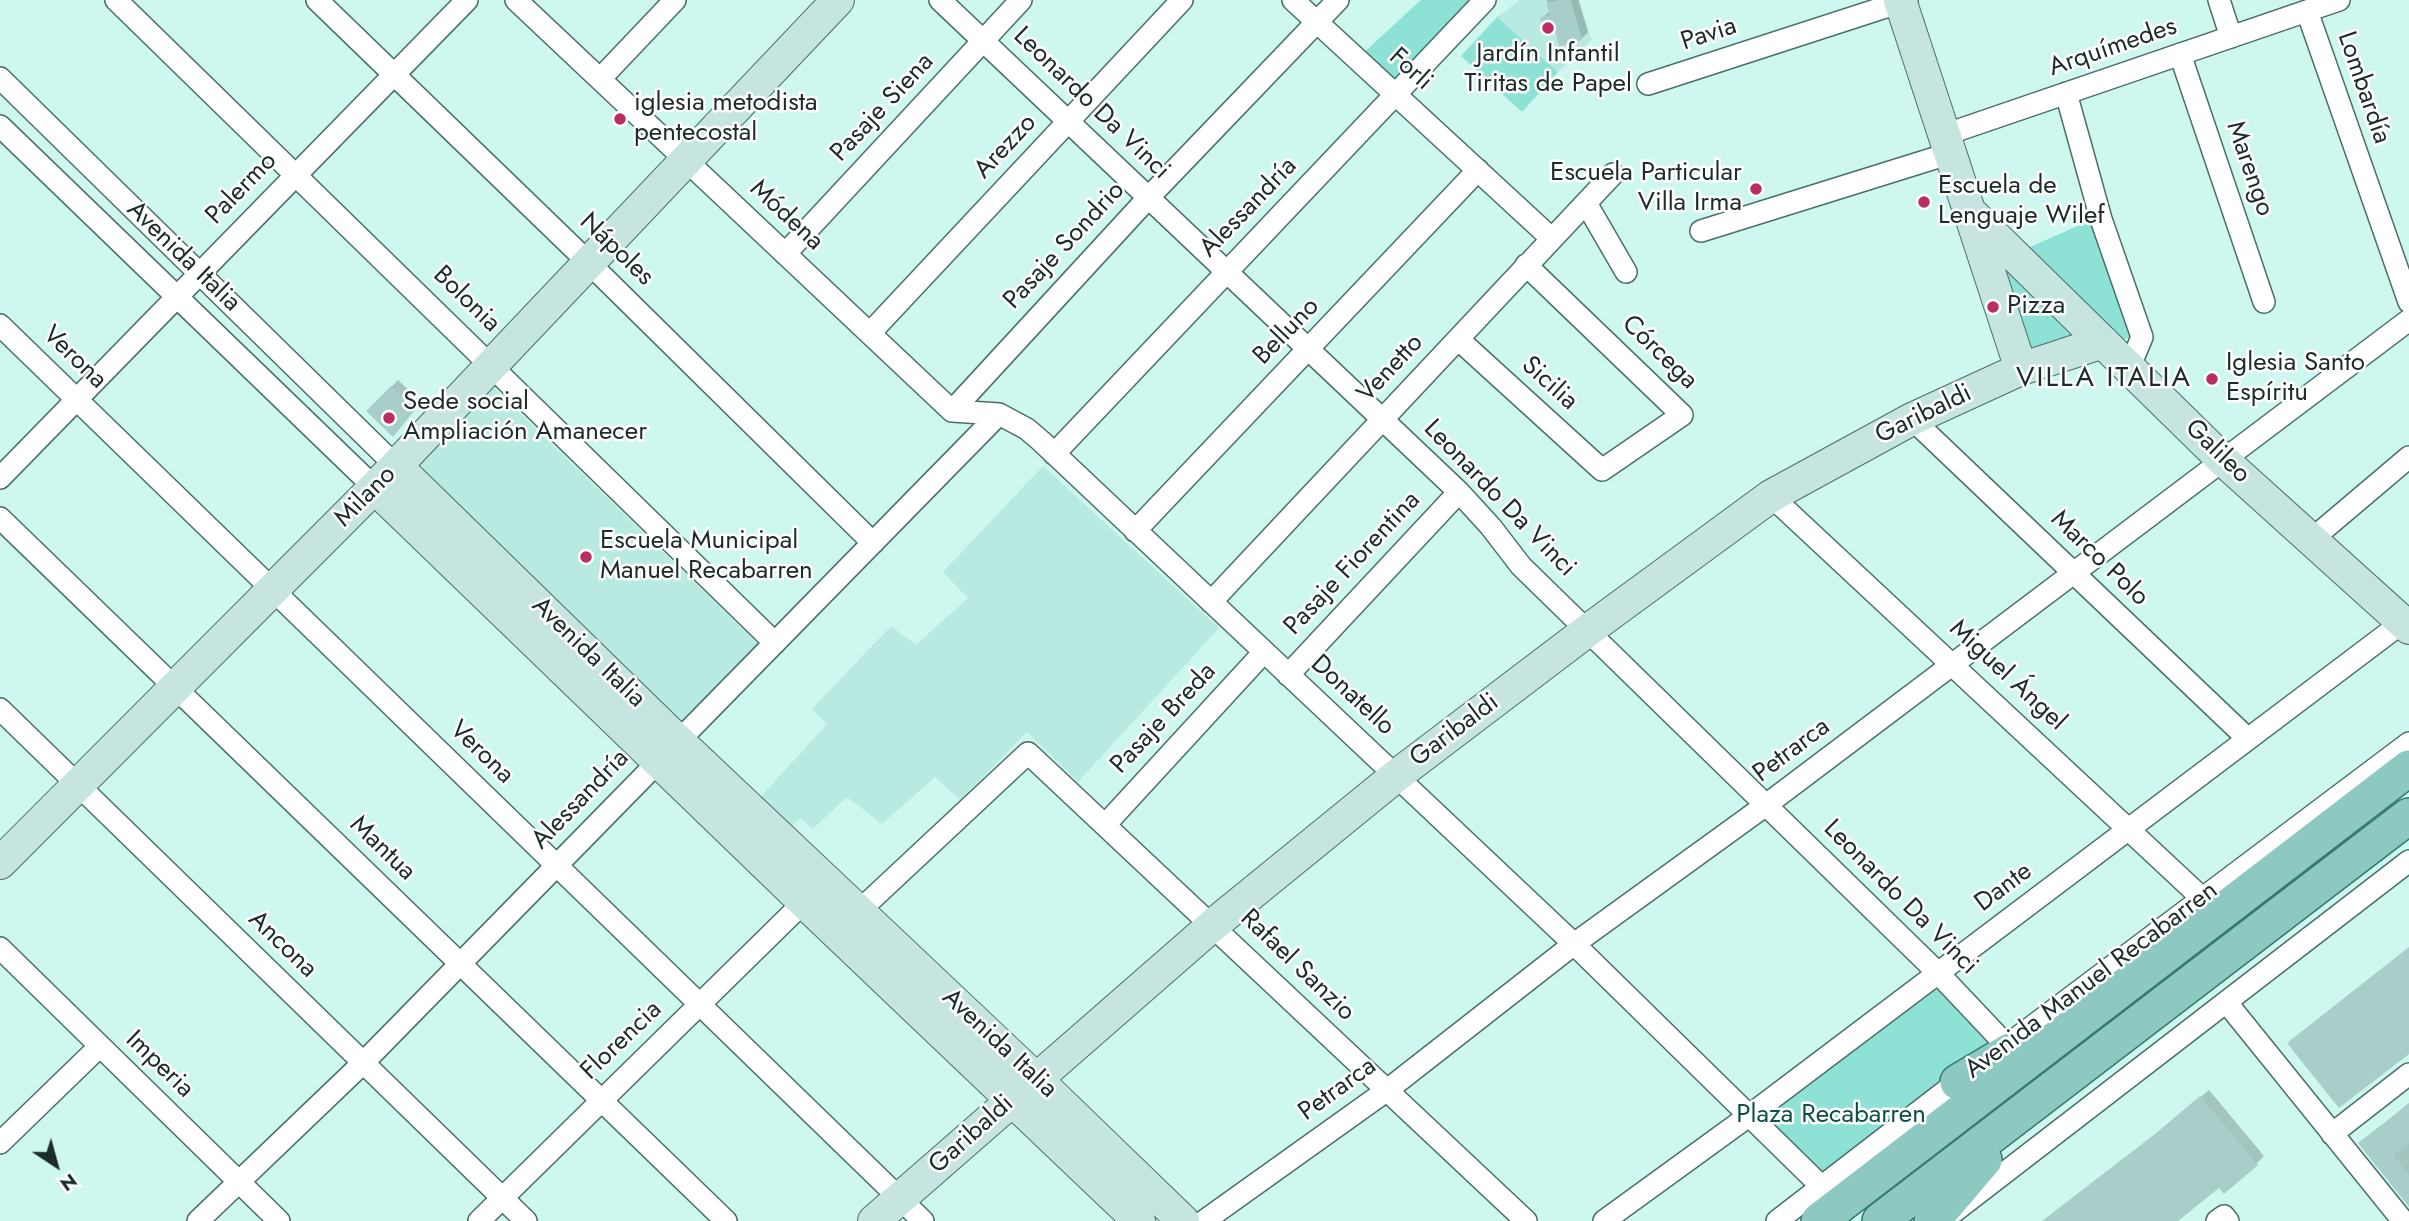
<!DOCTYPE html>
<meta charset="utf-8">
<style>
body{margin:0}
#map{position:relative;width:2409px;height:1221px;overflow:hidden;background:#cef7ef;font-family:Jost,sans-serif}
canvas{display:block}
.north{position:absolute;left:21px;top:1130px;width:70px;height:70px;-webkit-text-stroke:5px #fff;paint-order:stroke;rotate:144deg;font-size:19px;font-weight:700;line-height:28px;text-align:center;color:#1c2c29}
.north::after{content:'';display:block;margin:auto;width:24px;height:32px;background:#1c2c29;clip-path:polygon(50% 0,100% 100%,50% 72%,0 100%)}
</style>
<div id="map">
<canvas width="2409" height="1221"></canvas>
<div class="north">N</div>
</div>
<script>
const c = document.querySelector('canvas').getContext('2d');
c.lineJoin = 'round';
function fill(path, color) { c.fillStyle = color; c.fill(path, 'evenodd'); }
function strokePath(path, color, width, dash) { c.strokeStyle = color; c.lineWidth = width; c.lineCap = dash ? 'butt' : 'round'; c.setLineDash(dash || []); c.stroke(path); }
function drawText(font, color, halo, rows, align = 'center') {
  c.font = font + ' Jost,sans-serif'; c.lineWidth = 5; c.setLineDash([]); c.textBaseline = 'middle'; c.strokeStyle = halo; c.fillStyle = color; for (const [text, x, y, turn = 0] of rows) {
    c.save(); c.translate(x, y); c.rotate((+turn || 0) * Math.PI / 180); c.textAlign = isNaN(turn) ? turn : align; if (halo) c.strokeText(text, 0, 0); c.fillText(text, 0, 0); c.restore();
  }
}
fill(new Path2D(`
 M1520,0H1577L1592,40L1558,72L1497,17Z
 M493,387L759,645L676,726L413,470Z
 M1043,466L1219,628L1078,782L1027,732L960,800L935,777L882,824L847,797L813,829L800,818L787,830L756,802L827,724L812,709L891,626L916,645L968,598L943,572Z`), '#b8eae1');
fill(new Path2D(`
 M1421,0H1478L1396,87L1361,55Z
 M1497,17L1558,72L1522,112L1461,56Z
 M2091,220L2131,337L2125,339L2116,336L2021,251Z
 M1992,250L2075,332L2063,343L2039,351L2029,346Z
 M1937,988L1991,1043L1822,1174L1762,1117Z`), '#8ee1d5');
fill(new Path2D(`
 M1547,0H1579L1588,32L1581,39L1556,28L1542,18L1550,11Z
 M398,380L421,402L393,434L368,411Z
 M2209,1090L2264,1156L2257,1163L2219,1186L2175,1221H2043L2165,1127Z
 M2409,1103V1204L2367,1137Z`), '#0003');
fill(new Path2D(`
 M1557,0H1571L1582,40L1559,47L1555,30L1544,33L1540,17L1550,15L1546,3Z
 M391,386L415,410L393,437L366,411Z
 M2409,947V1054L2339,1108L2287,1043Z
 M2200,1096L2258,1165L2224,1194L2219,1188L2178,1221H2042L2155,1134Z
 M2409,1104V1143L2393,1155L2409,1175V1207L2358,1143Z`), '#a7cec8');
const street = new Path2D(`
 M116,0L775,643
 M317,0L589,263L873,543
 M516,0L952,411L999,414L1027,429L1041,441L1574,944L1821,1186
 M940,0L1459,492L1491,527L1521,566L1938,973L2007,1046
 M1293,0L1551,238
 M2219,0L2231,37
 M2307,11L2409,302
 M2180,54L2264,302
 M0,78L396,466
 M600,79L675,0
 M1648,84L1907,0
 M2066,93L2101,219L2142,337L2129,368
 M0,126L375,488
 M1944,135L2339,0
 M1586,203L1626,272
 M1701,231L1951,153
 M785,254L1021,0
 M0,325L923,1221
 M870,333L1182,0
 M1458,339L1602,470L1682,415L1526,265
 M952,411L1149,197L1338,0
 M1912,419L2248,739
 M1054,454L1485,0
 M0,478L467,0
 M1771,496L2203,899
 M0,518L726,1221
 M1135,531L1478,170
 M2311,540L2409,457
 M1211,602L1613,174
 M1288,675L1459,492
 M0,709L526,1221
 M1105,825L1264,652
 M858,912L1028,753L1526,1221
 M0,948L279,1221
 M2227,1003L2403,1221
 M1997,1053L2409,743
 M2332,1134L2409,1074
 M0,1143L100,1046
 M1955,1211L2409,861
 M198,1221L363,1063L999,414
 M479,1221L804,902
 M1204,1221L1386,1091L1574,944L1766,805L2409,320
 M1604,1221L1750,1115L2403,622
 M1777,1221L1965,1076
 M2217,1221L2224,1216L2228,1221`);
const secondary = new Path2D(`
 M1900,0L2021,369
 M1970,212L2223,460L2409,628
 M396,466L678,741L1035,1078L1183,1221
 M375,488L804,902L1139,1221
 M0,863L396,466L838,0
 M874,1221L1213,925L1396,776L1587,631L1771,496L1912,419L2021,369L2103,342`);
const primary = new Path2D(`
 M1958,1082L2010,1051
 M1819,1221L2409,768
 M1880,1221L2409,816
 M1932,1221L1984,1160`);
strokePath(street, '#4a6f69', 24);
strokePath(secondary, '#4a6f69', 34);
strokePath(primary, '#347a70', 38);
strokePath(street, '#fff', 21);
strokePath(secondary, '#c6e4e0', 32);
strokePath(primary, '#8dc8c1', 35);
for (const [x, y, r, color] of [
 [1548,28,7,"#ba2d61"],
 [620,119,7,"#ba2d61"],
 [1756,189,7,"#ba2d61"],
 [1924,202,7,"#ba2d61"],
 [1993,307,7,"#ba2d61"],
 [2212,379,7,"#ba2d61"],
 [389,418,7,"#ba2d61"],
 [586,557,7,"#ba2d61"]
]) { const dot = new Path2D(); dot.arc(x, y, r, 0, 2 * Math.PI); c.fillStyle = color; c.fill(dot); strokePath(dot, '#fff', 2.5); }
drawText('26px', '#1c2c29', '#fff', [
 ["Pavia",1709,35,-18],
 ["Arquímedes",2113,48,-19],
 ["Forli",1410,70,42],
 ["Lombardía",2363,88,71],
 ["Leonardo Da Vinci",1091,104,44],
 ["Pasaje Siena",883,108,-47],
 ["Arezzo",1006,147,-47],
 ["Marengo",2249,169,71],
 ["Palermo",242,189,-46],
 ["Alessandría",1249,208,-46],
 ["Módena",786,216,43],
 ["Pasaje Sondrio",1065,246,-47],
 ["Nápoles",616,250,44],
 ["Avenida Italia",183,257,44],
 ["Bolonia",466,300,44],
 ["Belluno",1287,332,-46],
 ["Córcega",1659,353,44],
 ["Verona",74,358,44],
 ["Venetto",1391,369,-47],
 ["Sicilia",1549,384,42],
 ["Garibaldi",1924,415,-26],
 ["Galileo",2217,452,44],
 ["Milano",366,497,-45],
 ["Leonardo Da Vinci",1499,499,46],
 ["Marco Polo",2099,559,44],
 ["Pasaje Fiorentina",1353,564,-47],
 ["Avenida Italia",588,653,44],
 ["Miguel Ángel",2007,676,43],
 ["Donatello",1352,696,43],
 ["Pasaje Breda",1164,719,-47],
 ["Garibaldi",1455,731,-37],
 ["Petrarca",1792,751,-37],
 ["Verona",481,753,44],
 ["Alessandría",581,800,-46],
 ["Mantua",382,849,44],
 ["Dante",2004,888,-37],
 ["Leonardo Da Vinci",1900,898,45],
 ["Ancona",282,945,44],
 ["Rafael Sanzio",1297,966,44],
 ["Avenida Manuel Recabarren",2092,981,-37],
 ["Florencia",622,1041,-44],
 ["Avenida Italia",999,1044,43],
 ["Imperia",159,1065,44],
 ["Petrarca",1338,1090,-36],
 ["Garibaldi",972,1135,-42]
]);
drawText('26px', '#1c2c29', '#fff', [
 ["Jardín Infantil",1548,55,"center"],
 ["Tiritas de Papel",1548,85,"center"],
 ["iglesia metodista",634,104],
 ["pentecostal",634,134],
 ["Escuela Particular",1742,174,"right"],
 ["Villa Irma",1742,204,"right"],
 ["Escuela de",1938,187],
 ["Lenguaje Wilef",1938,217],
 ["Pizza",2007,307],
 ["Iglesia Santo",2226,364],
 ["Espíritu",2226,394],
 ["Sede social",403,403],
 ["Ampliación Amanecer",403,433],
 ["Escuela Municipal",600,542],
 ["Manuel Recabarren",600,572]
], 'left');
drawText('26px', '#104e47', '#fff', [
 ["Plaza Recabarren",1831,1116]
]);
c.letterSpacing = '2px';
drawText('28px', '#1c2c29', '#fff', [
 ["VILLA ITALIA",2104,379]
]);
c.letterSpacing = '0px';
</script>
